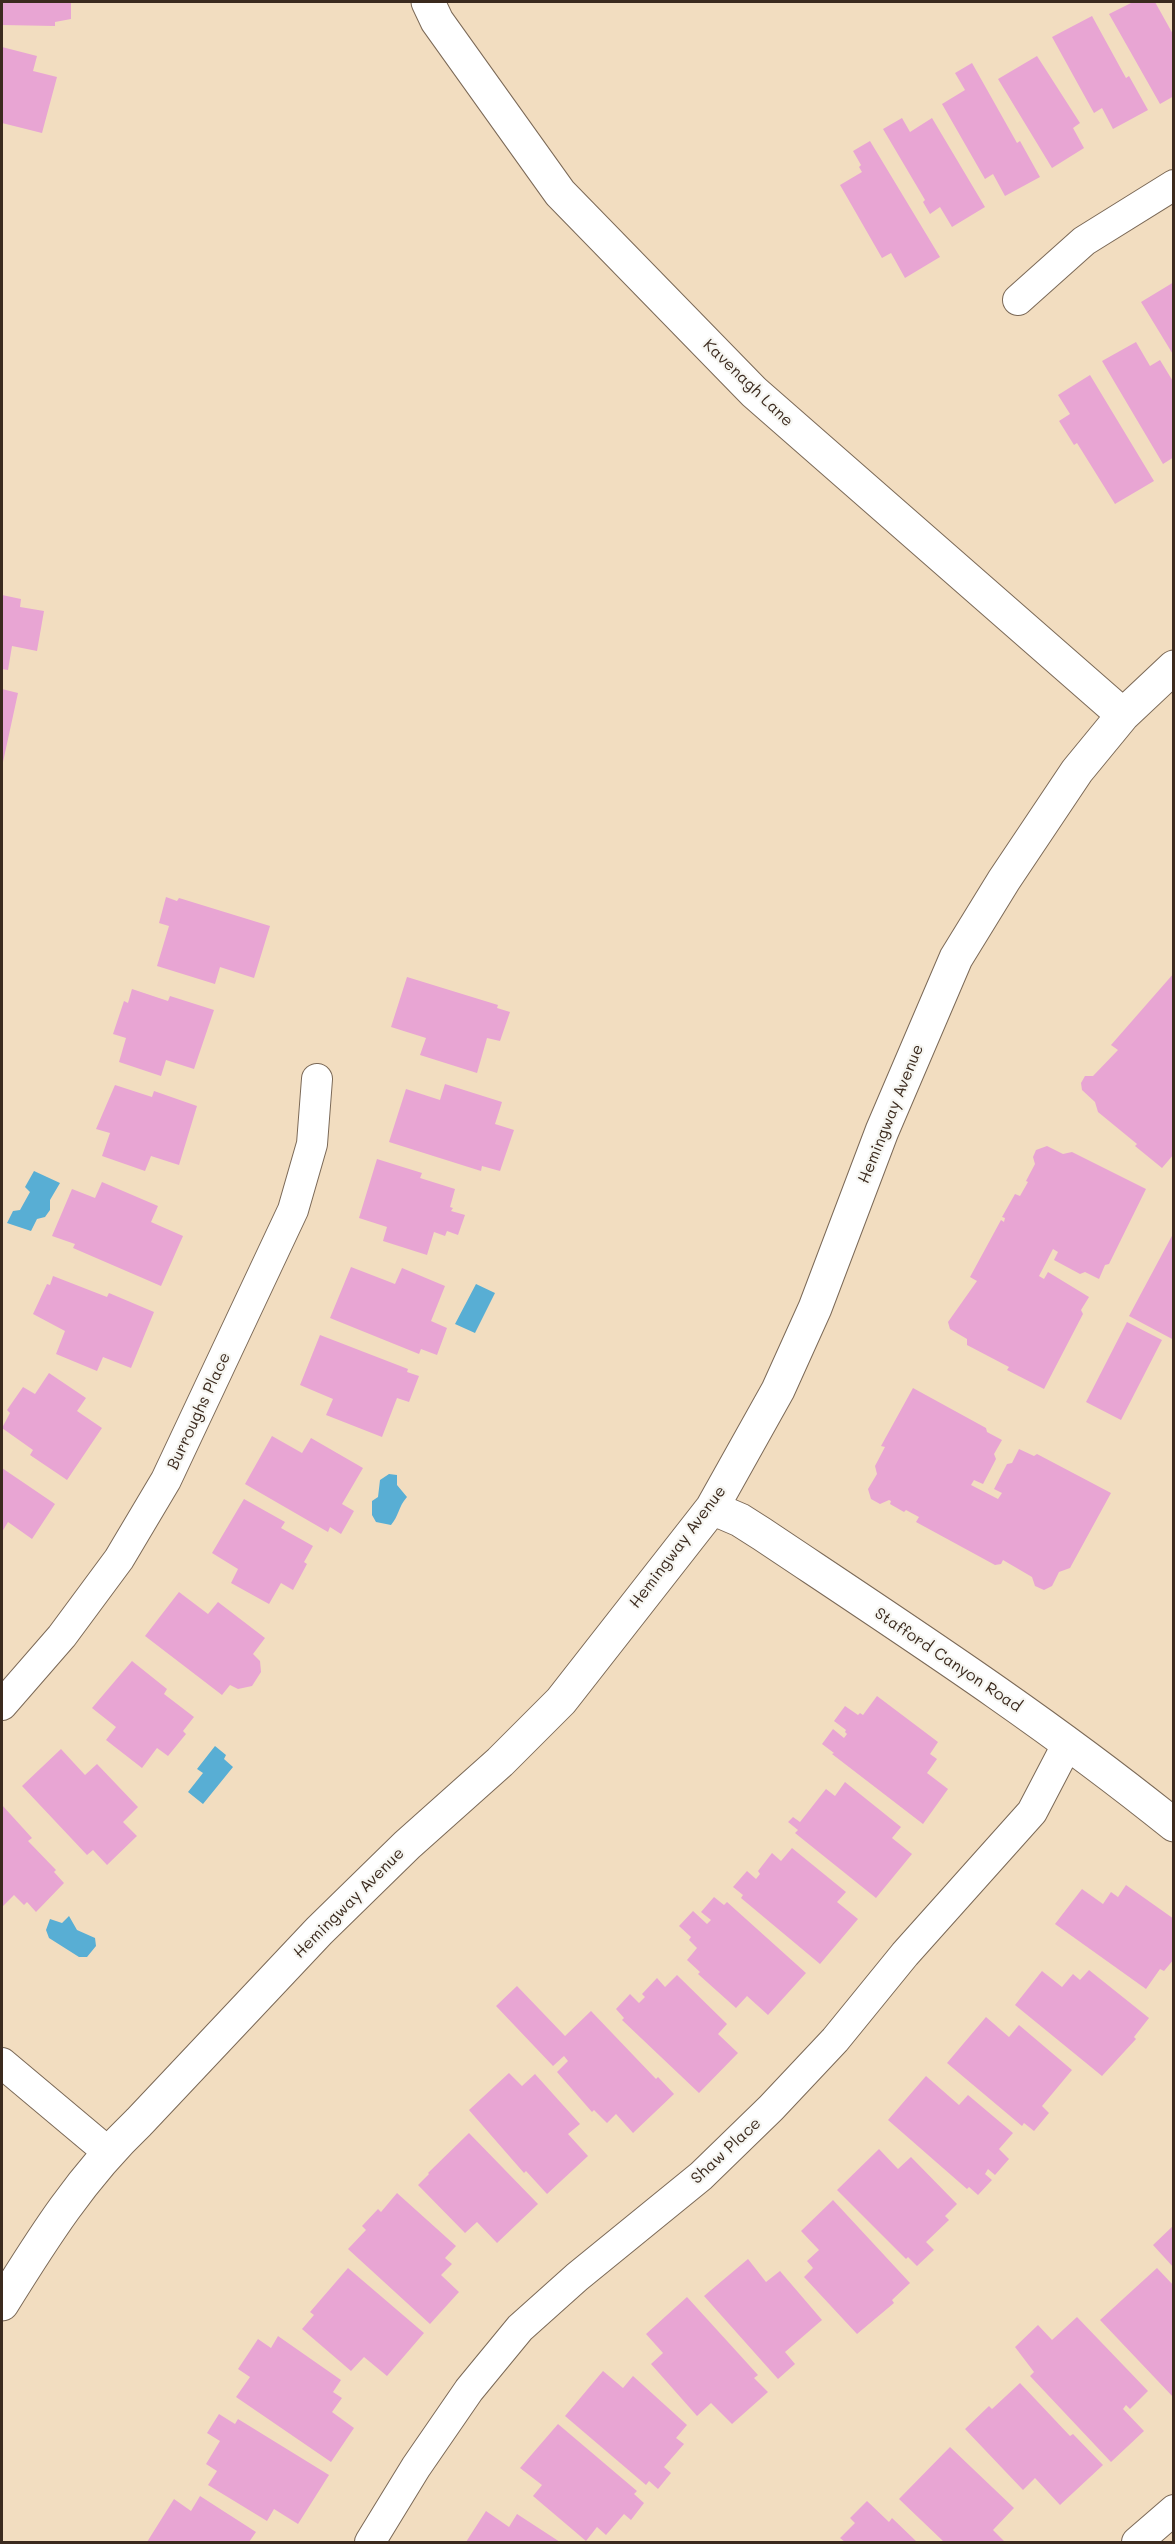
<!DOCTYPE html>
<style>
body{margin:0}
#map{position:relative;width:1175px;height:2544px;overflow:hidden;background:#f2ddc0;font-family:Mali,sans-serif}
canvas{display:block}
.frame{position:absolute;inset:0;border:3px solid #3b2a1e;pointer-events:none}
</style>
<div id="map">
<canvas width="1175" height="2544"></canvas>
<div class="frame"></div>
</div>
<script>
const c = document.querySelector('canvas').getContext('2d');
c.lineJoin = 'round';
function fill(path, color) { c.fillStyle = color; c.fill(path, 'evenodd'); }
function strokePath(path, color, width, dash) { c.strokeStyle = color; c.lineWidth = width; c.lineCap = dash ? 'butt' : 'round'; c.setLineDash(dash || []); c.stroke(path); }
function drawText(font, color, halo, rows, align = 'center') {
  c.font = font + ' Mali,sans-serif'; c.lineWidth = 4.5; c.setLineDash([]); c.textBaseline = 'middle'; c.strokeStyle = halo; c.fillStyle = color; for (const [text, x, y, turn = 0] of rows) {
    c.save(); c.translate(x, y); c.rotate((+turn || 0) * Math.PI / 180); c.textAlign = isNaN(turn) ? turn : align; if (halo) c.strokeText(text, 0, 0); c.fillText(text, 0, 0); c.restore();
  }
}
fill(new Path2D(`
 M34,1171L60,1183L50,1200V1210L45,1217L37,1219L31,1231L7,1223L13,1211L20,1210L30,1192L25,1187Z
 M476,1284L495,1293L475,1333L455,1324Z
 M389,1474L397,1475V1485L407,1497C398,1507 399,1516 391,1525L376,1522L372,1515V1501L378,1497L380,1480Z
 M215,1746L226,1755L224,1759L233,1767L203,1804L188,1792L203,1773L197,1769Z
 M69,1916L77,1930L95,1938L96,1946L87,1957H79L49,1938L46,1930L50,1919L62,1923Z`), '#58aed4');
fill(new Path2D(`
 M2,2H71V19L55,22V26L2,25Z
 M1133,2H1155L1174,36V96L1160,104L1109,14Z
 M1092,16L1126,78L1129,76L1148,110L1113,129L1102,108L1094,113L1052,37Z
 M2,47L37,56L33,71L57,77L42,133L2,123Z
 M1037,56L1080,123L1073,128L1084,148L1052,168L998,79Z
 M972,63L1017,143L1020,141L1040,177L1005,196L993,174L985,179L942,104L965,90L955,73Z
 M902,118L910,132L932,118L985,207L952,227L940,207L930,214L923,202L925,200L883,129Z
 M870,141L940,257L905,278L891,253L882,258L840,185L862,172L859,167L861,165L853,151Z
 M1174,282V356L1141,302Z
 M1136,342L1150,366L1160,360L1174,383V457L1163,464L1102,361Z
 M1090,375L1154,481L1115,504L1077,443L1074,445L1059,421L1070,414L1058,395Z
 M2,595L21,599L20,607L44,611L37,651L12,646L8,670L2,669Z
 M2,689L18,693L3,762L2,761Z
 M166,897L177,901L179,898L270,926L254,978L220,967L215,984L157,966L169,926L159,923Z
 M1174,973V1154L1162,1168L1135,1146L1137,1144L1098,1112L1095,1102L1082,1090L1081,1083L1085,1076H1093L1118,1050L1111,1045Z
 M407,977L498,1005L497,1008L510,1012L500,1041L487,1038L477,1073L420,1055L426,1038L391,1027Z
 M132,989L168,1001L170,996L214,1010L194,1069L166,1060L161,1076L119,1062L126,1038L113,1034L124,1001L128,1003Z
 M445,1084L502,1102L495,1124L514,1130L500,1171L482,1166L481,1171L389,1142L406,1089L440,1100Z
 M115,1085L152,1097L154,1091L197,1106L179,1165L151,1156L145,1171L102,1156L110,1133L96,1129Z
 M1047,1146L1063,1154L1072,1152L1146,1189L1109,1264L1105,1265L1099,1279L1085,1272L1080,1274L1054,1260L1058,1252L1053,1249L1039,1276L1044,1279L1048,1272L1089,1297L1081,1310L1083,1314L1044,1389L1007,1370L1009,1367L967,1345V1339L950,1329L948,1322L977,1281L970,1277L1001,1220L1004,1222L1005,1218L1002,1217L1015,1194L1020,1196L1028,1182L1026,1181L1035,1164L1033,1157L1036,1150Z
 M377,1159L422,1173L420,1178L455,1189L450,1207L453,1208L451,1211L465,1215L458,1235L447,1231L445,1236L434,1232L427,1255L383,1241L387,1227L359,1218Z
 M102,1182L158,1206L151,1222L183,1236L161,1286L73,1248L75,1244L52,1236L72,1189L95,1198Z
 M1174,1232V1340L1129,1316Z
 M351,1267L395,1284L402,1268L445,1286L431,1321L447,1328L437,1355L421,1349L419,1354L330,1318Z
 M53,1276L107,1297L109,1293L154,1312L131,1368L103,1357L97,1371L56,1354L65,1331L33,1314L47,1284L50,1285Z
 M1127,1322L1162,1340L1121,1420L1086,1402Z
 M320,1335L408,1369L407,1372L419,1376L409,1402L397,1398L382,1437L326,1415L333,1399L300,1385Z
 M49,1373L86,1398L77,1411L102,1428L67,1480L30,1455L33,1450L2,1428L10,1413L7,1410L23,1387L35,1394Z
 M913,1388L986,1428L987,1432L1002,1440L994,1454L996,1459L983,1484L974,1480L971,1485L998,1499L1002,1493L994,1489L1007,1464L1012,1463L1019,1449L1034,1456L1037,1454L1111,1493L1070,1568L1059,1572L1052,1586L1044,1590L1035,1586L1032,1577L1003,1560L1001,1564L995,1565L916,1522L919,1517L906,1510L904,1512L890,1504L891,1501L889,1500L880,1504L871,1499L868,1489L877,1474L875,1466L885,1447L881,1446Z
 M272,1436L302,1453L311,1438L363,1468L342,1504L354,1511L341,1534L330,1527L328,1532L245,1484Z
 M2,1468L55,1504L32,1539L8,1522L2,1532Z
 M244,1499L285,1522L281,1528L313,1546L304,1562L307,1564L293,1590L281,1583L269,1604L231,1583L238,1569L212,1553Z
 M179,1592L208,1614L218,1602L265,1638L253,1654L260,1661L261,1672L252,1686L238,1689L230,1685L222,1695L145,1636Z
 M132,1661L167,1689L164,1694L194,1717L183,1731L186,1734L168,1756L157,1748L142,1768L106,1740L116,1727L92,1708Z
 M877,1696L938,1742L930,1754L937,1759L927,1773L948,1789L923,1824L832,1754L834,1753L822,1744L833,1729L844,1738L847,1734L845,1732L846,1730L834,1721L845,1706L858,1715L860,1713L863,1715Z
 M61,1749L85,1775L97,1764L138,1807L123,1822L137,1836L107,1865L93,1850L87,1855L22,1786Z
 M845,1782L901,1827L892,1838L912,1854L876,1898L795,1833L798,1830L788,1822L793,1817L800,1822L826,1789L835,1796Z
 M2,1805L32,1838L28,1841L56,1870L54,1872L64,1883L36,1912L27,1902L24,1905L14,1895L2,1907Z
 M792,1848L846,1892L837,1902L858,1919L820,1964L741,1898L743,1895L733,1887L747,1871L756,1879L760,1874L758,1871L772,1853L781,1861Z
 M1126,1885L1174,1919V1959L1164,1971L1160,1969L1146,1989L1055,1924L1082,1889L1103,1904L1111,1892L1118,1897Z
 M714,1897L724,1905L727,1902L806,1973L768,2015L747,1996L736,2008L698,1974L700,1972L687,1960L697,1948L689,1940L691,1937L679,1926L693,1911L707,1924L711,1920L701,1912Z
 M1089,1970L1149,2018L1134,2037L1136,2039L1102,2076L1015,2005L1042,1971L1062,1987L1073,1974L1080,1980Z
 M677,1975L727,2024L718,2034L738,2053L699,2093L622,2020L624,2018L616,2009L630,1994L639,2003L645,1997L642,1994L657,1978L665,1987Z
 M517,1986L565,2036L591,2011L656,2079L658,2077L674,2094L633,2133L616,2114L607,2123L594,2110L592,2112L557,2072L568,2061L564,2056L553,2066L496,2006Z
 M986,2017L1009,2037L1019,2025L1072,2070L1042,2106L1049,2113L1034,2131L1024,2123L1022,2126L947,2063Z
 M509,2073L522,2086L535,2074L580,2124L568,2134L588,2156L547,2194L526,2171L524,2173L469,2110Z
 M926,2076L959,2105L968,2095L1013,2133L999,2149L1009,2159L995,2175L988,2169L985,2174L992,2180L978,2195L969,2187L967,2189L888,2120Z
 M469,2133L538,2204L497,2243L477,2222L465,2233L418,2185L429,2174L428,2173Z
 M879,2149L898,2169L911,2157L957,2204L945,2216L949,2220L926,2242L934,2250L917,2266L908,2257L906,2259L837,2190Z
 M397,2193L456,2246L445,2258L452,2264L441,2275L459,2292L430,2324L348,2249L366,2230L362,2226L378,2209L381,2212Z
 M833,2200L910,2283L892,2300L894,2303L857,2334L804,2277L813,2268L807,2261L819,2250L801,2231Z
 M1174,2225V2268L1153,2245Z
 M748,2259L766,2282L780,2271L822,2320L785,2352L795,2364L778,2379L704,2296Z
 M348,2268L424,2333L387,2376L364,2357L351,2371L302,2329L314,2315L310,2312Z
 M1157,2268L1174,2286V2398L1100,2320Z
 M687,2297L758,2375L754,2378L768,2392L732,2424L711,2403L697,2416L651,2364L663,2353L646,2334Z
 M1077,2317L1148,2391L1130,2409L1126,2405L1123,2409L1144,2431L1111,2462L1030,2376L1034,2372L1015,2347L1038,2325L1052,2340Z
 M278,2336L341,2380L333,2392L342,2398L332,2412L354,2428L331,2462L236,2397L250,2377L238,2369L258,2339L271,2348Z
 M603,2371L623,2388L633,2376L687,2425L676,2438L684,2444L664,2467L671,2473L658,2489L649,2481L646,2485L565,2416Z
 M1020,2383L1070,2436L1073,2434L1103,2465L1060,2505L1035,2478L1023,2490L965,2429L989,2406L992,2409Z
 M219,2414L235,2424L238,2419L329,2475L298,2524L274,2509L267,2521L208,2485L217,2471L206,2464L220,2441L207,2433Z
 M558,2424L637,2491L634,2494L644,2503L631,2520L624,2514L606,2535L597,2527L586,2541L533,2496L542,2485L520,2468Z
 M950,2447L1014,2508L993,2530L1005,2542H944L899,2499Z
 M200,2496L256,2532L249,2542H147L174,2499L191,2511Z
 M867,2501L889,2522L892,2518L917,2542H845L840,2538L855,2523L850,2518Z
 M486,2511L509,2527L517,2514L560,2542H466Z`), '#e8a5d3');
const street = new Path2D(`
 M1018,300L1084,241L1174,185
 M2,1705L62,1636L119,1559L166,1480L293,1210L312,1144L317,1079
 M2,2063L108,2152
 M370,2542L416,2467L469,2390L520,2328L577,2277L701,2176L771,2108L835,2040L905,1954L1032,1812L1068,1743
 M1137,2542L1174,2510`);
const secondary = new Path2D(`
 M428,2L437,21L560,193L754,392L1123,715
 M712,1508L740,1520L762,1534C901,1627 1043,1719 1174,1825
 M2,2304C43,2238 82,2176 139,2122L319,1931L407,1845L500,1762L561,1701L712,1508L778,1390L815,1308L882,1131L956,958L1004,880L1077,771L1123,715L1174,667`);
strokePath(street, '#7b6957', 32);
strokePath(secondary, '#7b6957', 35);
strokePath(street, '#fff', 30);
strokePath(secondary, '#fff', 33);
drawText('16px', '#3b2a1e', '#f6f6f2', [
 ["Kavenagh Lane",748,383,44],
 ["Hemingway Avenue",891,1114,-68],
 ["Burroughs Place",199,1411,-65],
 ["Hemingway Avenue",678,1547,-53],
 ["Stafford Canyon Road",948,1660,34],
 ["Hemingway Avenue",349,1903,-45],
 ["Shaw Place",726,2151,-43]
]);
</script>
